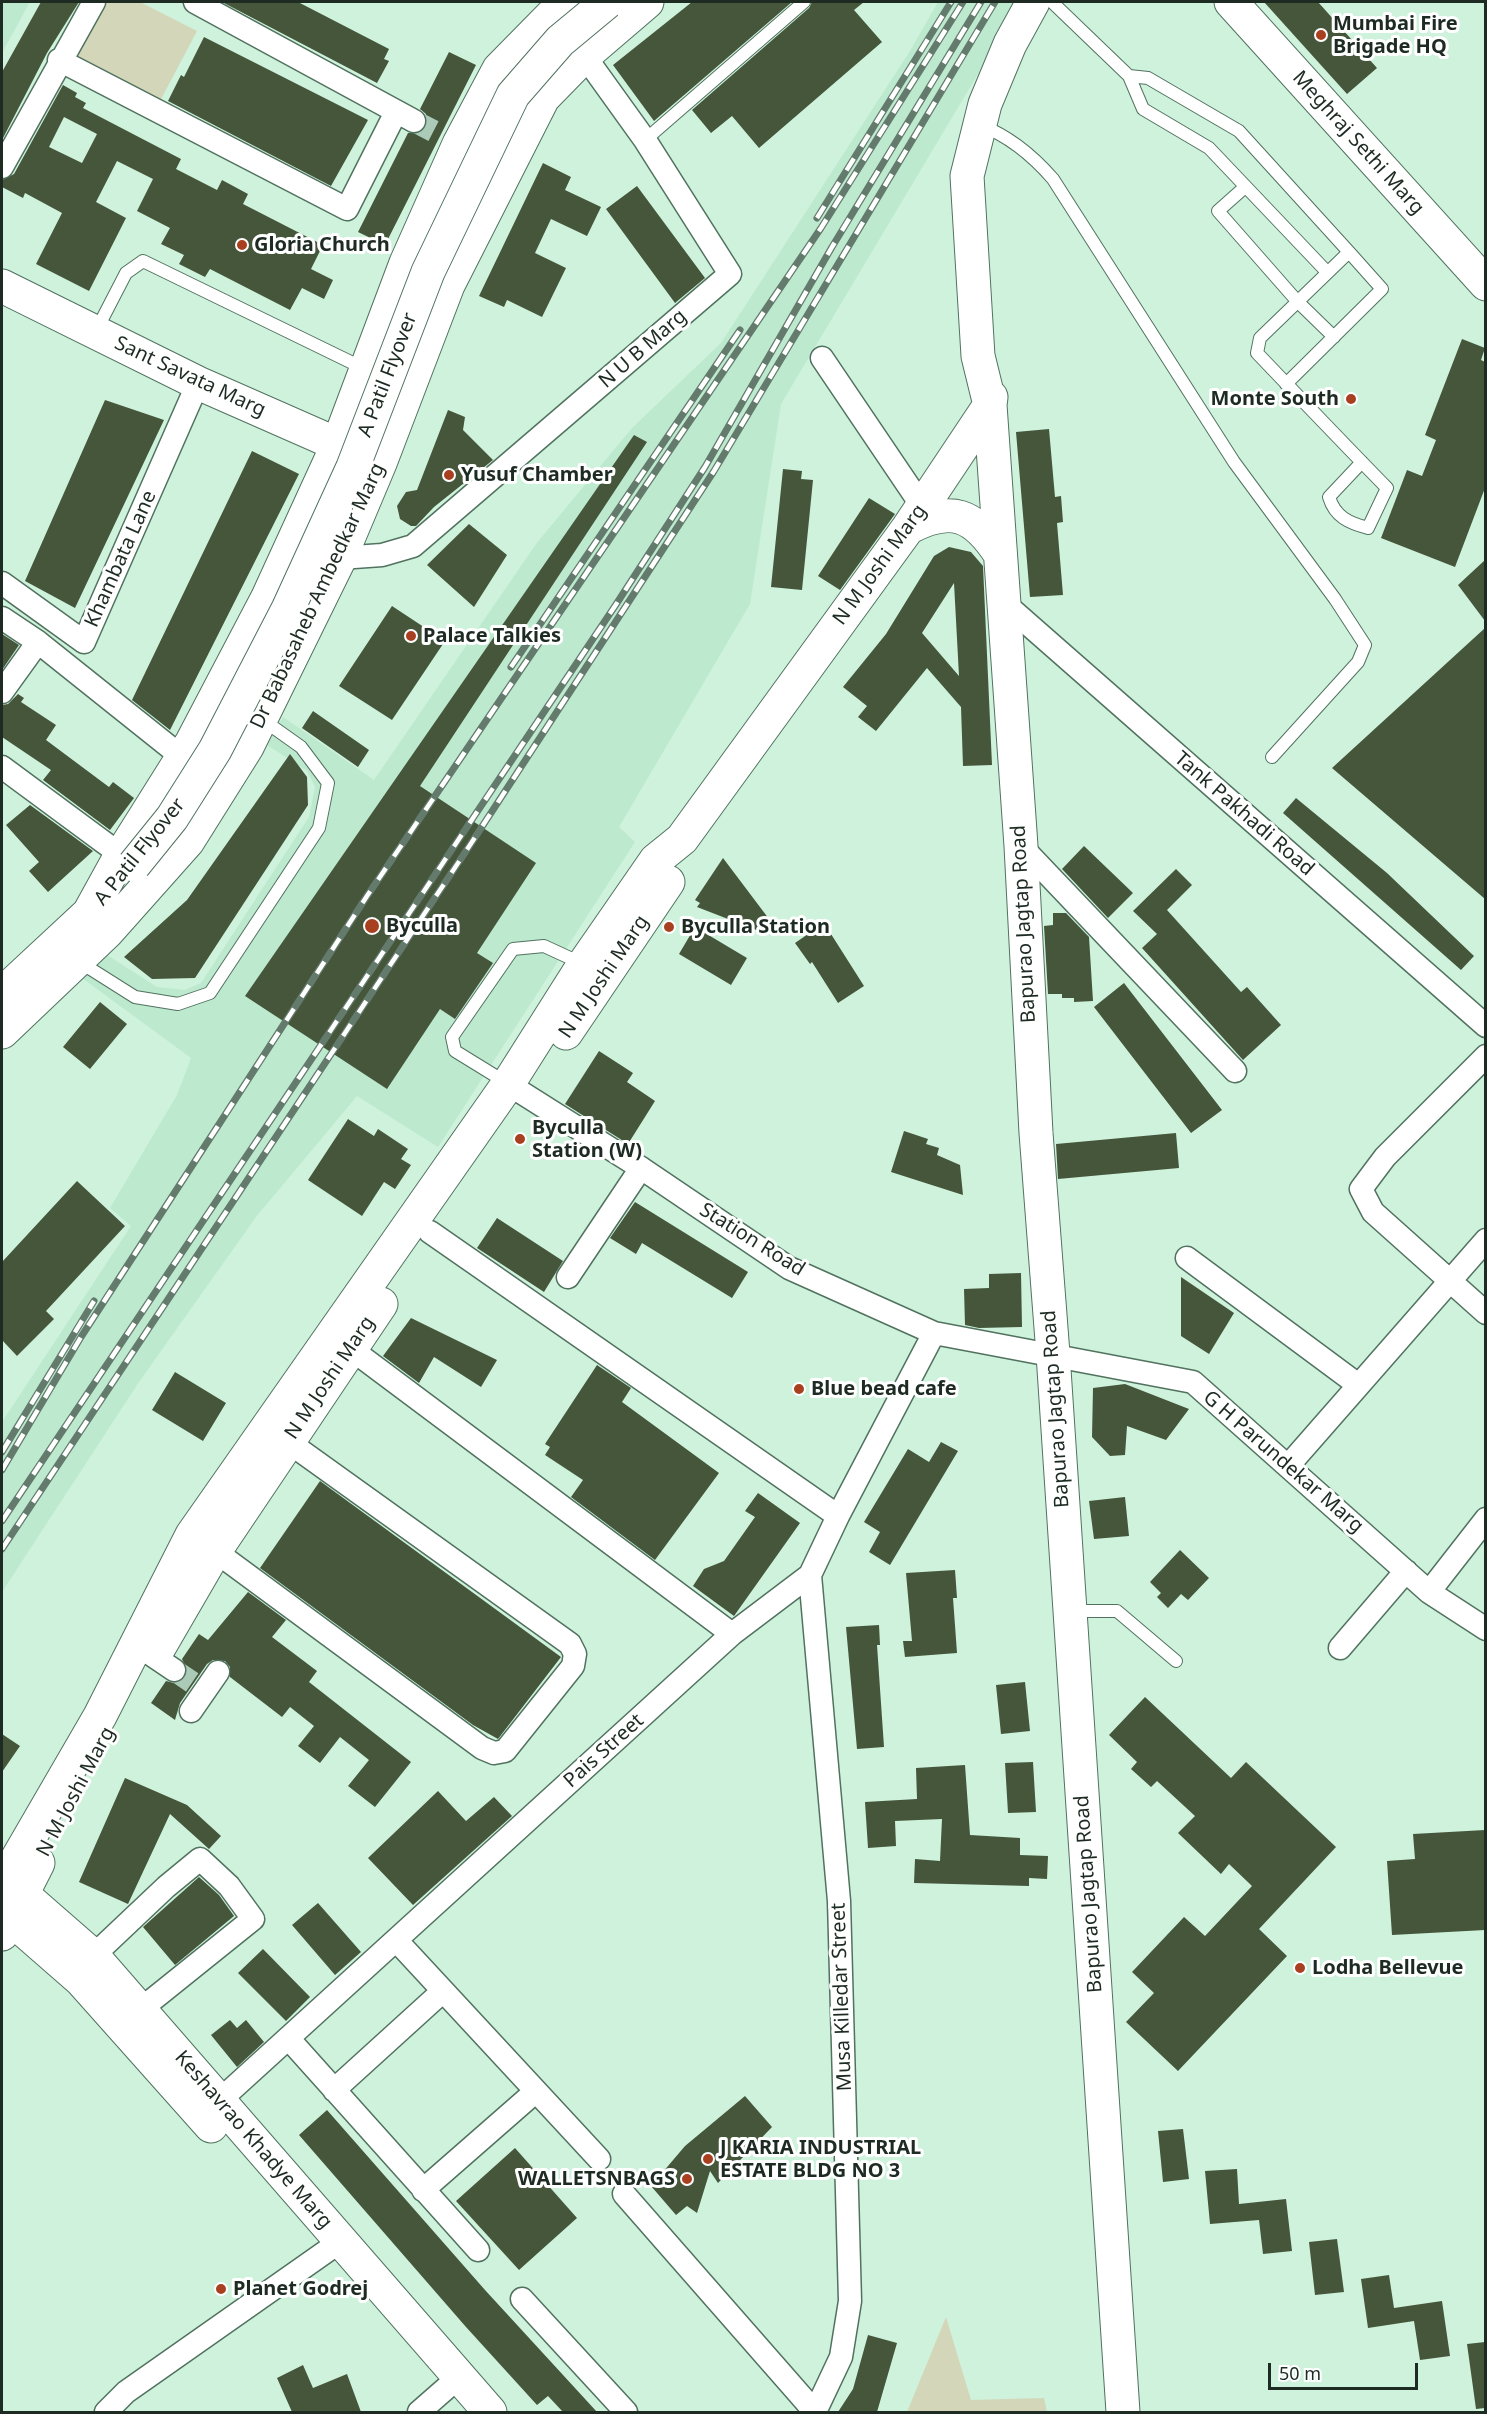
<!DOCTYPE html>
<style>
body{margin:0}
#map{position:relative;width:1487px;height:2414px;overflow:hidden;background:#cef2dc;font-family:"Noto Sans",sans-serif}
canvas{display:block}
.frame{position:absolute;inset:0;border:3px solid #1d2b23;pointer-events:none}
.scale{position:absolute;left:1268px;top:2363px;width:150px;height:27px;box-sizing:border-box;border:3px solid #1d2b23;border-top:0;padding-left:8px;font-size:18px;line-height:21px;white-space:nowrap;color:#1d2b23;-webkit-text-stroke:4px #fff;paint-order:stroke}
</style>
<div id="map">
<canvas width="1487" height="2414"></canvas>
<div class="frame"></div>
<div class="scale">50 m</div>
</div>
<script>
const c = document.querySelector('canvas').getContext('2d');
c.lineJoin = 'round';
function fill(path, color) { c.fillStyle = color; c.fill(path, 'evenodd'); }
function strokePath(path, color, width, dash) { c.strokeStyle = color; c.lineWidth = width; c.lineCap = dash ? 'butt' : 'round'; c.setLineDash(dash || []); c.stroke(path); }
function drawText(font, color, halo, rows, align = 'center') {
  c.font = font + ' "Noto Sans",sans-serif'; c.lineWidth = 6; c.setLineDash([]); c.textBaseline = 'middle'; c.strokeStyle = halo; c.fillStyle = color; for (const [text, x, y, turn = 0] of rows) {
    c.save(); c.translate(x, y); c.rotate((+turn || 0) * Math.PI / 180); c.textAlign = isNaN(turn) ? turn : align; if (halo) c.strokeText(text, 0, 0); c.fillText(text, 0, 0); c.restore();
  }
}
fill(new Path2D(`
 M2,2H30L2,53Z
 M938,2H1021L781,404L750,604L619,827L635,842L438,1147L357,1096L256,1217L139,1382L2,1592V1422L131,1226L110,1208L177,1095L191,1058L82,978L104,953L157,987L185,990L201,983L309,817L315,787L307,771L267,745L283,717L374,780L536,544L632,428L721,343L910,51Z`), '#bde9cf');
fill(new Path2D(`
 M106,2H140L197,31L159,103L75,60Z
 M946,2317L971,2400L1044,2398L1047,2412H907Z`), '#d4d6ba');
fill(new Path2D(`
 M41,2H79L47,53L2,140V72Z
 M222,2H298L389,49L384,59L389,61L377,83Z
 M692,2H792L654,121L613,65Z
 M812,2H864L854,10L882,42L759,148L732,116L711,133L692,110L809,8Z
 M1264,2H1318L1377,68L1347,94Z
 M204,37L368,120L331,186L168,101L181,75L184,77Z
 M449,52L476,65L385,245L358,232L408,133H421L426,127V114L420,109Z
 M63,85L77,93L75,97L86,103L83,108L181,159L176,169L217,190L222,180L248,194L243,204L323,245L311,269L333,280L324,299L302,288L290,310L210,269L205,277L179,264L184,255L161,244L170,228L137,211L153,179L117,161L96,202L126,218L89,291L36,264L62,213L25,193L23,198L2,187V180L14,174ZM64,117L97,134L82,163L49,147Z
 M543,163L571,177L565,190L601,207L587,236L551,219L535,253L566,268L542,317L507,300L504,307L479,296Z
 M637,186L705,278L675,303L606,209Z
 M1462,339L1485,348L1481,360L1485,362V488L1455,567L1381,538L1407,470L1422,476L1436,440L1425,435Z
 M105,400L164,420L75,608L25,581Z
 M448,410L465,417L463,430L493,460L434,507L416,526H411L400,519L397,506L406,492L417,490Z
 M1049,429L1055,497L1061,496L1063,522L1057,523L1063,595L1030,597L1016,432Z
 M634,435L647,442L420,786L536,863L477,953L493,963L455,1019L440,1009L387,1089L245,996Z
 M252,451L299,474L170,730L132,700Z
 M783,469L802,471L801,479L813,480L802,590L771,587Z
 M869,498L895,514L840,590L818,576Z
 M469,524L507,555L474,607L427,565Z
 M949,547L971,552L983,566L992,765L963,766L961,707L927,668L876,731L858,717L867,706L843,687L886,634L934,556ZM954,583L959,676L922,633Z
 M1485,560V621L1458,585Z
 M392,606L445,641L392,720L339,686Z
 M1485,628V899L1332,768Z
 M2,634L19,645L2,670Z
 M18,694L24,698L21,702L56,725L46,740L109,787L113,782L134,798L110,830L43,780L51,770L2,737V705L8,704Z
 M313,711L369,750L358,767L302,728Z
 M290,754L307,777L308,805L195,978L152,979L124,957L187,900Z
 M1296,798L1387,873L1474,956L1461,970L1283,813Z
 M30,805L93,851L48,892L29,871L39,862L6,825Z
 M1084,846L1133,893L1108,918L1062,869Z
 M723,858L769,919L759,931L697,907L700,903L695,900Z
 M1176,869L1192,885L1167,910L1241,992L1247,987L1281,1025L1243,1060L1142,948L1157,934L1133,911Z
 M1053,913H1066L1089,937L1093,1001L1074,1002V998H1062V994H1048L1044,926L1053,925Z
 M824,923L864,986L838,1003L812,962L810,964L795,943Z
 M695,927L747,958L731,985L679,954Z
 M1124,983L1222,1110L1191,1133L1094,1007Z
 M100,1002L127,1024L90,1069L63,1047Z
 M599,1051L633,1073L627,1082L655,1101L628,1144L565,1104Z
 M348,1119L374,1136L378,1129L408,1149L401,1159L411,1165L395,1189L384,1182L362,1216L308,1180Z
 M904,1131L928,1139L926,1144L939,1148L937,1155L960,1165L963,1195L891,1172Z
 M1176,1133L1179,1168L1058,1179L1056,1144Z
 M77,1181L125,1226L46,1311L54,1319L17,1356L2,1340V1262Z
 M635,1202L748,1272L732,1298L642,1243L636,1254L610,1238Z
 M497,1218L563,1261L544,1292L477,1248Z
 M1021,1273L1022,1327L979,1328L965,1325L964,1289L989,1288V1274Z
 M1181,1277L1234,1313L1209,1354L1181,1336Z
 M411,1318L497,1360L481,1387L434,1357L419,1383L383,1356Z
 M597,1365L631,1388L622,1402L719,1473L655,1560L571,1497L583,1480L545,1455L550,1447L545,1444Z
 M175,1372L226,1403L203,1441L152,1410Z
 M1125,1384L1189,1409L1166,1440L1127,1426L1125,1455L1110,1456L1092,1437L1093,1388Z
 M941,1442L958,1451L890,1565L869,1552L880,1532L864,1522L908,1449L929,1462Z
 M320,1481L561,1657L498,1739L473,1725L260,1568Z
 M758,1493L800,1523L734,1616L693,1586L704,1569L724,1561L755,1517L745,1511Z
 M1125,1497L1129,1536L1094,1539L1089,1501Z
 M1180,1550L1209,1578L1188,1600L1181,1594L1168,1608L1157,1597L1161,1593L1150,1582Z
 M955,1570L957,1598H953L957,1653L905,1657L903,1641H912L906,1573Z
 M248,1592L286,1620L272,1637L317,1671L309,1682L411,1762L375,1807L348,1786L369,1760L340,1737L320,1763L298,1746L314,1726L290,1707L282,1717L230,1677V1667L225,1661L213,1660L207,1664L180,1703L175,1720L151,1703L166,1681L174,1683L185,1678L187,1670L182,1659L199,1634L208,1640Z
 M879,1625L880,1645H877L884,1747L857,1749L846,1627Z
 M1025,1682L1030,1731L1001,1734L996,1685Z
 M1145,1697L1231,1778L1246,1762L1336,1847L1259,1929L1287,1956L1178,2071L1126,2022L1154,1993L1132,1972L1184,1917L1205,1936L1252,1886L1229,1864L1221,1874L1178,1833L1195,1816L1157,1781L1151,1787L1131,1769L1137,1762L1109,1735Z
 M2,1734L20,1746L2,1772Z
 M1033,1762L1036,1812L1008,1813L1005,1763Z
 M965,1765L970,1835L1020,1838V1855L1048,1856L1047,1879L1029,1878V1886L914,1883L915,1859L940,1861L942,1819L895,1821L896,1846L868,1848L865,1802L917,1799L916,1768Z
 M125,1778L187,1805L221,1836L209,1849L170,1814L128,1904L79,1882Z
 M438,1791L466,1821L494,1797L512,1816L413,1905L368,1858Z
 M1485,1830V1930L1392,1935L1387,1861L1415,1859L1413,1834Z
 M199,1877L219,1895L234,1916L175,1965L143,1927Z
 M318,1903L361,1952L335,1975L292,1925Z
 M263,1949L310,1997L286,2021L238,1973Z
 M230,2020L237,2028L246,2020L264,2042L237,2067L211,2035Z
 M745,2096L772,2127L718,2183L710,2171L697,2213L687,2206L676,2215L651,2186L685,2146Z
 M327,2110L485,2290L597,2412H563L548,2396L537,2405L466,2327L299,2135Z
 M1183,2129L1189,2179L1163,2182L1158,2131Z
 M515,2148L577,2218L519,2270L456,2201Z
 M1237,2169L1239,2204L1286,2199L1292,2251L1263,2254L1259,2220L1210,2224L1205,2171Z
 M1337,2239L1344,2292L1315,2295L1309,2242Z
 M1389,2275L1394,2308L1442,2301L1450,2356L1420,2360L1414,2321L1368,2328L1361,2279Z
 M868,2335L897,2343L877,2412H838L853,2389Z
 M1485,2342V2408L1476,2409L1467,2344Z
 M303,2365L313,2388L347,2374L361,2412H292L277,2378Z`), '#45563b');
strokePath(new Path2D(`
 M414,121L441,135
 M174,1670L199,1687`), '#abcab7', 22, [22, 11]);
const lane = new Path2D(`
 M1053,3L1129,76L1148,78L1239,131L1349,252
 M1129,76L1143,109L1209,148L1327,272
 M980,125C1009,136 1033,156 1053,179L1234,462L1335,599L1365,645L1358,662L1272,757
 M645,140L804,2
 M1245,187L1218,211L1297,301L1334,337
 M96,331L126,273L143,261L365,369
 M1286,384L1382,289L1349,252L1260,338L1257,353C1300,398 1343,443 1387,488L1368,528C1349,523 1335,517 1329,497L1362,462
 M78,961L135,997L178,1004L210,993L319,828L328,783L301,747L263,720
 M507,1083L455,1051L452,1037L513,949L544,946L583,964
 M1071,1611H1117L1176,1661`);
const street = new Path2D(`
 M195,2L414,121
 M59,60L347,209L396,112
 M2,167L94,2
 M822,358L922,506
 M340,558L382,555L413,546L730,274L645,140L576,44
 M2,583L84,642L198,383
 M1003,602L1486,1026
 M2,618L38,642L182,757
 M2,692L38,642
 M2,767L121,855
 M1021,846L1235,1071
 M1486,1056L1385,1157L1361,1189L1373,1212L1486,1313
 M508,1084L641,1168L789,1268L934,1333L1193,1382L1429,1592L1486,1629
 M430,1232L838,1516
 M1187,1258L1357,1384
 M568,1277L641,1168
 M339,1340L732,1634
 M1288,1466L1486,1240
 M204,1543L482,1748L494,1753L505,1751L573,1666L575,1654L570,1644L287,1441
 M1429,1592L1486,1519
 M140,1647L174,1670
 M1340,1648L1406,1571
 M191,1711L218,1672
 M396,1940L599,2159
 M93,1956L166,1887L200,1859L229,1886L253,1919L141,2009
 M288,2038L478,2250
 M334,2090L443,1991
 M208,2111L732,1634L810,1575L838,1516L934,1333
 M423,2190L535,2092
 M624,2194L815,2412L841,2357L850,2301L839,1901L810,1575
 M522,2299L626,2412
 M106,2412L126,2392L341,2241
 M419,2412L459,2377`);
const secondary = new Path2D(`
 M1033,2L1010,44L985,104L967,176L978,356L990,405L1021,846L1036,1133L1053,1354L1123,2412
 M1231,2L1486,284
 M2,286L198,383L364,456
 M908,528C951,505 974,514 1000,554
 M566,1033L668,882
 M157,1651L215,1551L381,1304
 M3,1883L22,1894L93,1956L490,2412
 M2,1885L100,1716L192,1535L508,1084L584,964L656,860L682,839L908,528L990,405L991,397
 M2,1915L10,1918L81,1980L211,2126
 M2,1934L38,1863`);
const highway = new Path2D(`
 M2,994L89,913L121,855L192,742L267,599L338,444L406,263L459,144L499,69L565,2
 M2,1032L107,932L188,841L247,747L340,558L380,463L448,285L543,98L584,56L647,2`);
strokePath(lane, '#51725f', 14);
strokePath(street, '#51725f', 25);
strokePath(secondary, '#51725f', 35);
strokePath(highway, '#51725f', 35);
strokePath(lane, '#fff', 12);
strokePath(street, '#fff', 22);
strokePath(secondary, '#fff', 33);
strokePath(highway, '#fff', 33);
const rail = new Path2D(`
 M817,218L951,2
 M511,667L740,330
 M2,1452L94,1301
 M2,1470L81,1337L367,896L821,228L963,2
 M2,1521L615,606L705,467L832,247L981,2
 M2,1549L472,842L714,471L995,2`);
strokePath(rail, '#637a6c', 7);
strokePath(rail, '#fff', 4.5, [14]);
const highwayBridge = new Path2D(`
 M134,865L172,818L215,750L288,609L353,467L428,272L513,95L560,41L607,2`);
strokePath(highwayBridge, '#51725f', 35, []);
strokePath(highwayBridge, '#fff', 33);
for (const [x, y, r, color] of [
 [1321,35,6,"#a84020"],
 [242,245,6,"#a84020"],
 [1351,399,6,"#a84020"],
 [449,475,6,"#a84020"],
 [411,636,6,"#a84020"],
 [372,926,8,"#a84020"],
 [669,927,6,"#a84020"],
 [520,1139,6,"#a84020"],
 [799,1389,6,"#a84020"],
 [1300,1968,6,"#a84020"],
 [708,2159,6,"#a84020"],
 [687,2179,6,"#a84020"],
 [221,2289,6,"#a84020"]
]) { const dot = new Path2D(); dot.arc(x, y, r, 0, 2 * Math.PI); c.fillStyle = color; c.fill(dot); strokePath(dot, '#fff', 2); }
drawText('bold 20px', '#1d2b23', '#fff', [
 ["Mumbai Fire",1333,24],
 ["Brigade HQ",1333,47],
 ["Gloria Church",254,245],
 ["Monte South",1339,399,"right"],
 ["Yusuf Chamber",461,475],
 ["Palace Talkies",423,636],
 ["Byculla",386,926],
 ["Byculla Station",681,927],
 ["Byculla",532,1128],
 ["Station (W)",532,1151],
 ["Blue bead cafe",811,1389],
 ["Lodha Bellevue",1312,1968],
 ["J KARIA INDUSTRIAL",720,2148],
 ["ESTATE BLDG NO 3",720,2171],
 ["WALLETSNBAGS",675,2179,"right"],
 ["Planet Godrej",233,2289]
], 'left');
drawText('20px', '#1d2b23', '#fff', [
 ["Meghraj Sethi Marg",1358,143,48],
 ["N U B Marg",643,349,-41],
 ["A Patil Flyover",388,375,-69],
 ["Sant Savata Marg",190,377,25],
 ["Khambata Lane",121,559,-66],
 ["N M Joshi Marg",880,565,-54],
 ["Dr Babasaheb Ambedkar Marg",318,596,-65],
 ["Tank Pakhadi Road",1244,814,41],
 ["A Patil Flyover",140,852,-51],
 ["Bapurao Jagtap Road",1024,924,-93],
 ["N M Joshi Marg",604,977,-56],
 ["Station Road",752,1240,32],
 ["N M Joshi Marg",330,1378,-56],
 ["Bapurao Jagtap Road",1056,1409,-94],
 ["G H Parundekar Marg",1283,1462,41],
 ["Pais Street",604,1751,-42],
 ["N M Joshi Marg",76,1792,-62],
 ["Bapurao Jagtap Road",1089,1894,-94],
 ["Musa Killedar Street",842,1997,-92],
 ["Keshavrao Khadye Marg",253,2140,49]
]);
</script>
